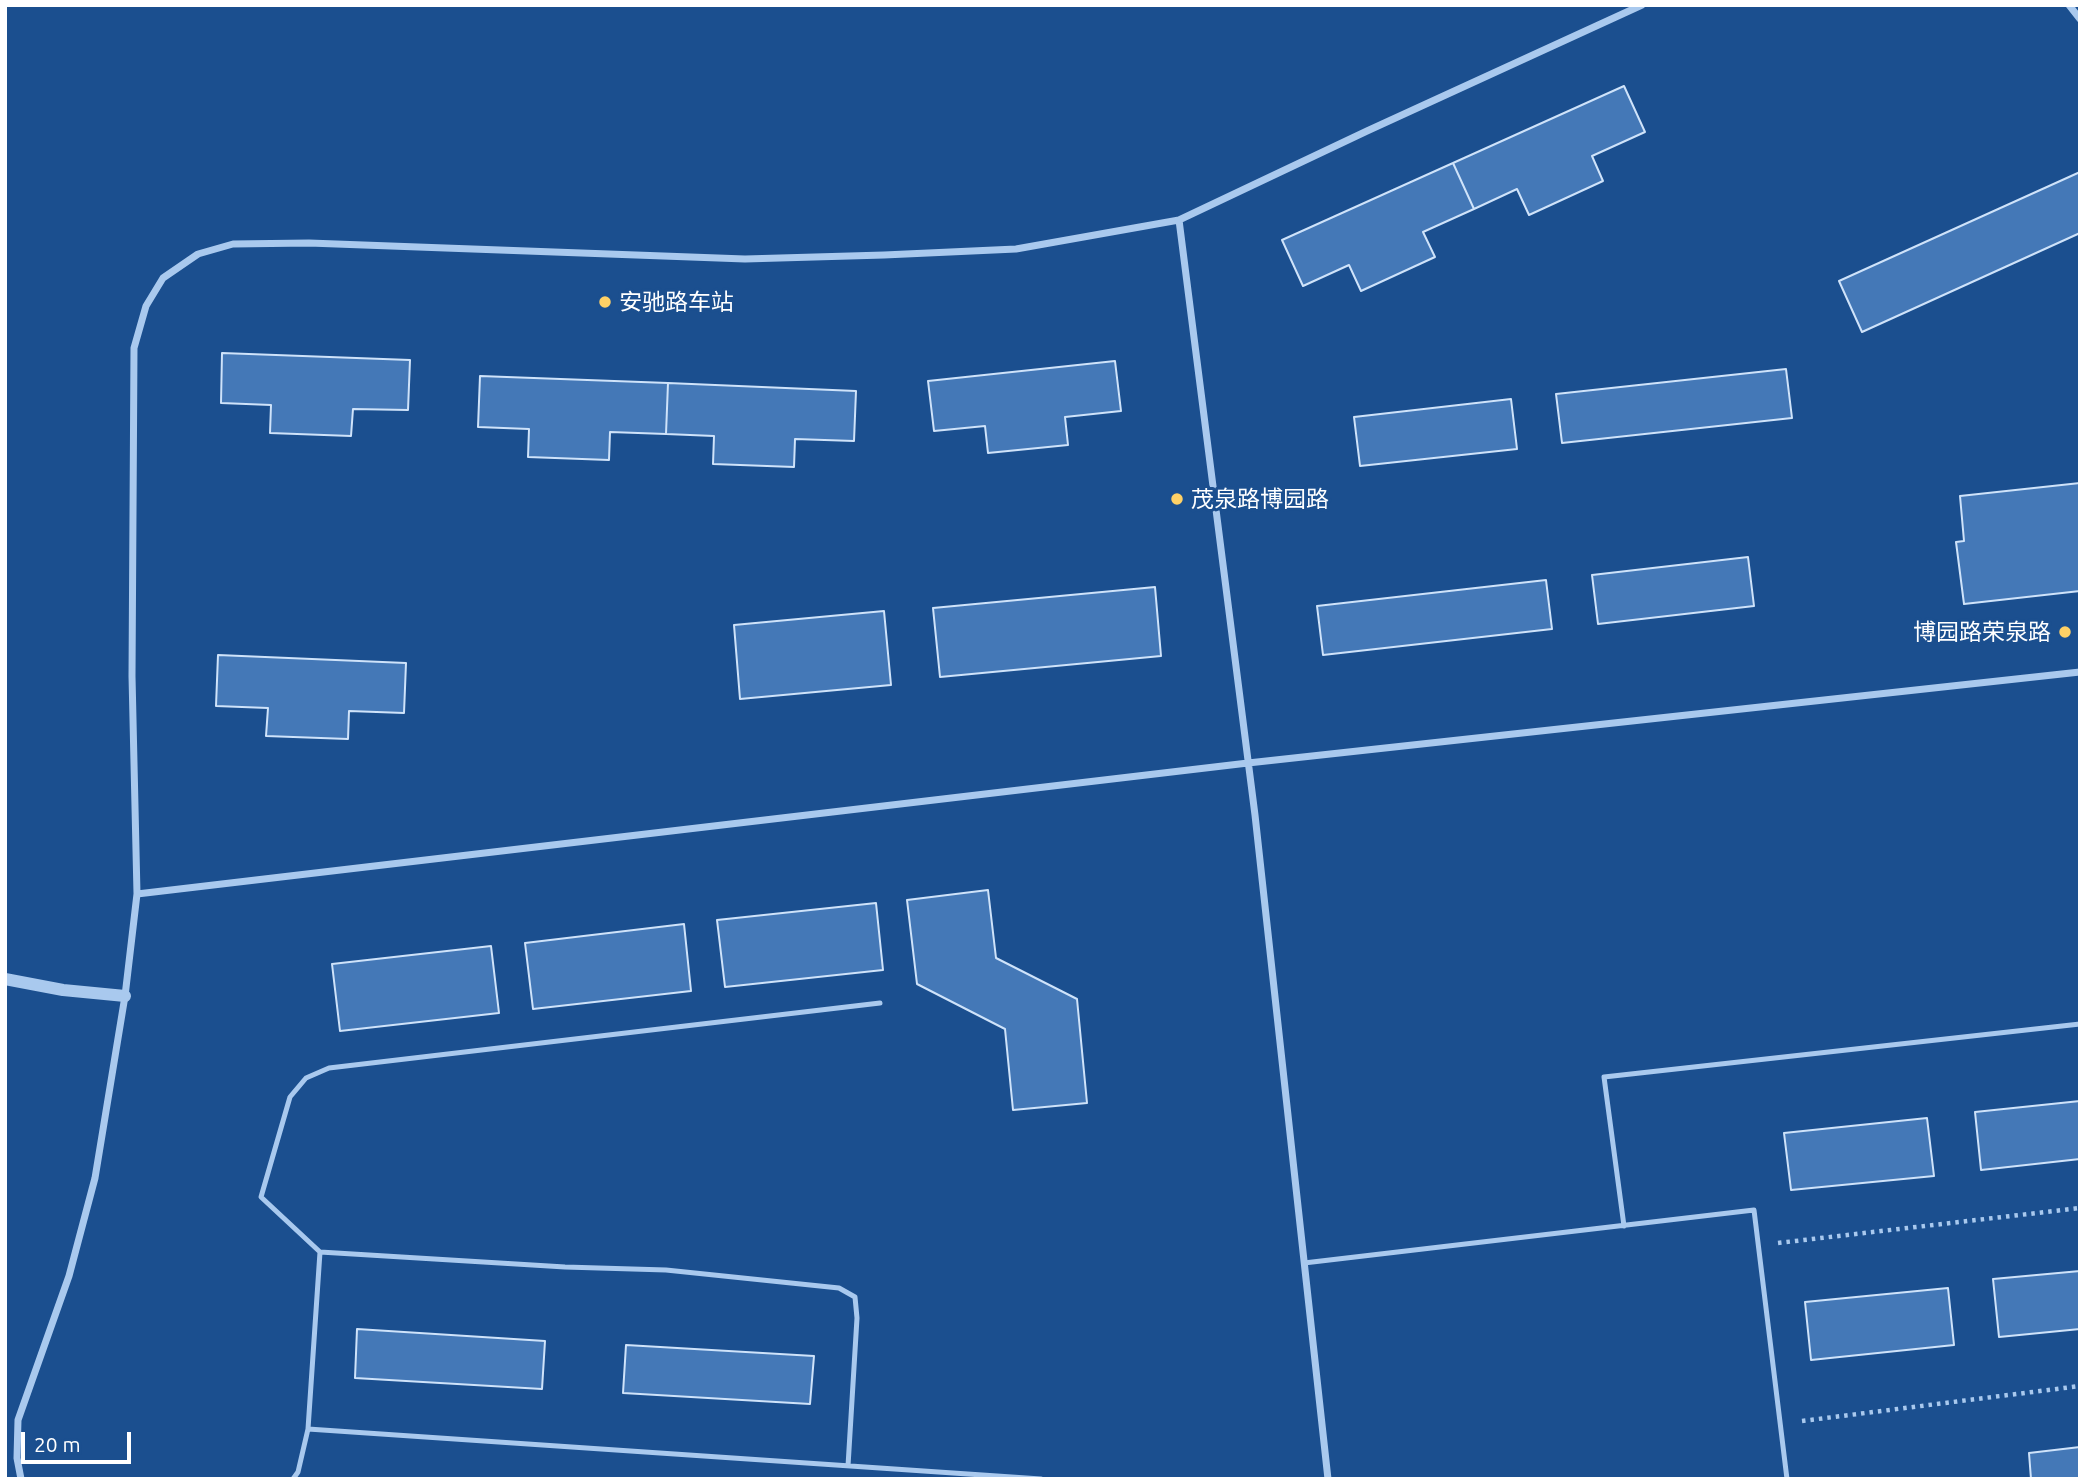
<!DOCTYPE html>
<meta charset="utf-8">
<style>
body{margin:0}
#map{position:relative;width:2085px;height:1484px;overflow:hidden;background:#1b4f8f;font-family:Ubuntu,sans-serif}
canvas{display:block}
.frame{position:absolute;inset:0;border:7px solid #fff;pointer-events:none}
.scale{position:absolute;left:21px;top:1432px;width:110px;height:32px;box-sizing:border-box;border:4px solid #fff;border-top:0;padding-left:9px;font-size:21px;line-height:24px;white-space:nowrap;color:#fff;-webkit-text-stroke:5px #1b4f8f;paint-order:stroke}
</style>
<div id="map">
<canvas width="2085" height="1484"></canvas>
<div class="frame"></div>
<div class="scale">20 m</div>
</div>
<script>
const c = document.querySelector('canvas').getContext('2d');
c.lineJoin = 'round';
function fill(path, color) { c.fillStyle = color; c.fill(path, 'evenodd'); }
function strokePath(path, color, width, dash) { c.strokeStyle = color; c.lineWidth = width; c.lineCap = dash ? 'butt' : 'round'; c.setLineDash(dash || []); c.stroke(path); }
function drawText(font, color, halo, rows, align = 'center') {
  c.font = font + ' Ubuntu,"Noto Sans SC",sans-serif'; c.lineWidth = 6; c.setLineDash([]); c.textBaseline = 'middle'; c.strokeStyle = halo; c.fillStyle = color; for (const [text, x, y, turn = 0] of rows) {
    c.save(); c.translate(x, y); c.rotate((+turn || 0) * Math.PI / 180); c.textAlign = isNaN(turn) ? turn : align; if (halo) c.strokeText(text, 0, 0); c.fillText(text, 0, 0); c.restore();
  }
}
const building = new Path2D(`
 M1624,86L1645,132L1592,156L1603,181L1529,215L1517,189L1474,209L1453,163Z
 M1453,163L1474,209L1423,232L1435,257L1361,291L1349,265L1303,286L1282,240Z
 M2080,172V233L1862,332L1839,281Z
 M222,353L410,360L408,410L353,409L351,436L270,433L271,405L221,403Z
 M1115,361L1121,411L1065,417L1068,445L988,453L985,426L934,431L928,381Z
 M1786,369L1792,418L1562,443L1556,394Z
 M480,376L668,383L666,434L610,432L609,460L528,457L529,429L478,427Z
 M668,383L856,391L854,441L795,439L794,467L713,464L714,436L666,434Z
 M1511,399L1517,449L1360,466L1354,417Z
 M2080,483V591L1964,604L1956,542L1964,541L1960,496Z
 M1748,557L1754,606L1598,624L1592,575Z
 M1546,580L1552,629L1323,655L1317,606Z
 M1155,587L1161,656L940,677L933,608Z
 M884,611L891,685L740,699L734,625Z
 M218,655L406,663L404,713L349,711L348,739L266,736L268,708L216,706Z
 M988,890L996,958L1077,999L1087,1103L1013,1110L1005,1029L917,984L907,900Z
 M876,903L883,970L725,987L717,920Z
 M684,924L691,991L533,1009L525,943Z
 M491,946L499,1013L340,1031L332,964Z
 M2080,1101V1159L1981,1170L1975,1112Z
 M1927,1118L1934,1176L1791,1190L1784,1133Z
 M2080,1271V1329L1999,1337L1993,1279Z
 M1948,1288L1954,1345L1811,1360L1805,1302Z
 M357,1329L545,1341L542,1389L355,1378Z
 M626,1345L814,1356L810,1404L623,1393Z
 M2080,1447V1479H2031L2029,1453Z`);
fill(building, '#4478b7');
strokePath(building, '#cfe3fa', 2);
strokePath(new Path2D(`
 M1778,1243L2080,1208
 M1802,1421L2080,1386`), '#a9c9ee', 4.5, [3.5, 5]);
strokePath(new Path2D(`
 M1624,1226L1604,1077L2080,1024
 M320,1252L565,1267L666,1270L839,1288L855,1297L857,1318L848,1466
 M1304,1263L1754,1210L1787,1479
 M308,1429L1041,1479
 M293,1479L298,1472L308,1429L320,1252L261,1197L290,1097L306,1078L329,1068L880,1003`), '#a9c9ee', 5);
strokePath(new Path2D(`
 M2069,5L2080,19
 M1179,220L1255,815L1328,1479
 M137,894L1248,763L2080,672
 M21,1479L17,1458L18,1420L69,1276L95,1178L125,996L137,894L132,676L134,348L146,306L163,278L198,254L233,244L309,243L745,259L884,255L1016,249L1179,220L1367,131L1642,5`), '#a9c9ee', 7);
strokePath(new Path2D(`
 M5,979L63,990L125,996`), '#a9c9ee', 12);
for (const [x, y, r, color] of [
 [605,302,7,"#ffd166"],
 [1177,499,7,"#ffd166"],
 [2065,632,7,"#ffd166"]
]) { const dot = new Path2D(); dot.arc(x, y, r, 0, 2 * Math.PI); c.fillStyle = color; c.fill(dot); strokePath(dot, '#1b4f8f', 2.5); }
drawText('23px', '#fff', '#1b4f8f', [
 ["安驰路车站",619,302],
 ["茂泉路博园路",1191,499],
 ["博园路荣泉路",2051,632,"right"]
], 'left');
</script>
